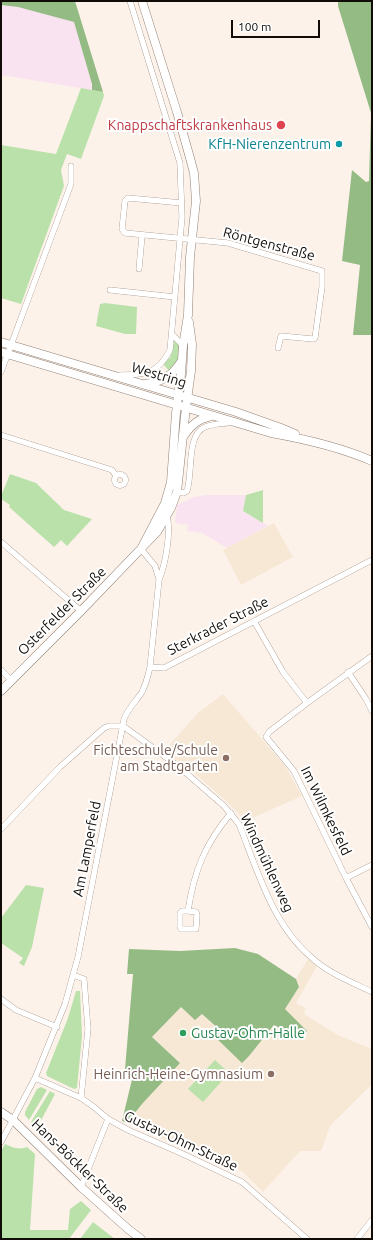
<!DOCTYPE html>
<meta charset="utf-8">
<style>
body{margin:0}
#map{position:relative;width:373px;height:1240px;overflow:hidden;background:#fdf2ea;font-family:Ubuntu,sans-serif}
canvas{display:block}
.frame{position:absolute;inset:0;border:2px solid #110c08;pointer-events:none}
.scale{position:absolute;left:231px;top:20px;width:89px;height:18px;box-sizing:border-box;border:2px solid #110c08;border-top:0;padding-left:5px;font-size:12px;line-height:14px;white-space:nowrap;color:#110c08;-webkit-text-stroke:3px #fff;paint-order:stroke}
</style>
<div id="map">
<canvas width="373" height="1240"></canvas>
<div class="frame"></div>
<div class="scale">100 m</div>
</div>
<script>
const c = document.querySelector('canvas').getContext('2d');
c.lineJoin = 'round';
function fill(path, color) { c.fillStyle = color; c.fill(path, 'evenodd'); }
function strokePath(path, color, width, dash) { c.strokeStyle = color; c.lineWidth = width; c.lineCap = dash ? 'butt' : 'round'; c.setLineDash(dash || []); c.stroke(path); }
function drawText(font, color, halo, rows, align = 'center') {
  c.font = font + ' Ubuntu,sans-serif'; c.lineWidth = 4; c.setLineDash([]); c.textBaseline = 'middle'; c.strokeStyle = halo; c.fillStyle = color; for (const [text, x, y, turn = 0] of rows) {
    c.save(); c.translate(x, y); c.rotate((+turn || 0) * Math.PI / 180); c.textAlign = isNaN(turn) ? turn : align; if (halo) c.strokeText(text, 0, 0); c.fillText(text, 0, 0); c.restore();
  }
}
fill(new Path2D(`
 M1,5L18,7L74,21L92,84V90L1,75Z
 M206,495H246L243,511L268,526L227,548L202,533L187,531L188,525L175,523L177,505L193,497Z`), '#f9e3f0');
fill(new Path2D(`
 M274,523L293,557L241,585L223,550Z
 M223,694L285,766L302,796L243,822L238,813L225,800L194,773L164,751L198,713Z
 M308,959L317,966L296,1003L306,1008L304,1014L338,1035L372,1049V1084L330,1126L321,1151H300L263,1192L243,1172L234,1167L192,1149L187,1150L183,1148L128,1123L142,1104L180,1062L152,1037L181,1007L201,1013L220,1030L214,1036L249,1056L275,1025L299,1039L307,1031L285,1009L299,987L296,979Z`), '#f6e8d5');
fill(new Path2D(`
 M81,88L103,92L104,96L81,159L67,154L61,170L64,186L21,304L1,298V145L56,154Z
 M105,303L137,307L136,334H125L96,326L100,304Z
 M175,340L180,347L178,360L170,372L163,364L167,359L170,358Z
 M10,474L36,483L64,510L92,519L67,546L61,540L54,547L9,507L10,505L1,499V496Z
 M263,490V523L243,511L246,495Z
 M26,885L44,888L32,947L24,966L19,963L23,958L1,943V918Z
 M76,991H80L82,1036L77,1088L74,1089L47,1076L46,1073L68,1018Z
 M215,1060L229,1073L203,1102L188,1089Z
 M41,1087L47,1090L29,1120L25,1115V1112L37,1089Z
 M50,1091L55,1094L37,1128L31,1122Z
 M5,1144C13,1148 19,1150 27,1147L35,1154L30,1230H68L70,1209L81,1201L91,1210L69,1239H1V1151Z
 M93,1222L115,1239H80Z`), '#bae1aa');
fill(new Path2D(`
 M1,1H75L103,92L92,90V84L74,22L18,7L1,5Z
 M338,1H372V335H353L360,265L342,261L352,170L366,182L369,181L371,113L338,6Z
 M235,948L258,954L296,979L299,987L285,1009L307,1031L299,1039L274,1025L249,1056L242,1063L214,1036L220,1030L202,1014L195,1020L181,1007L152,1037L180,1063L142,1104L127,1123L122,1121L134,1071L125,1069L133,974H127L129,949L180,951Z`), '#95bb85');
const minor = new Path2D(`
 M182,203L128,198L125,201L122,229L125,233L228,243L322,271V287L315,338L313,339L281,336L278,348
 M139,269L142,236
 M110,290L175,297
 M172,334L183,346
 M1,372L71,184V166
 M120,375C145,375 158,374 170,350L182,217L180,163L130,1
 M1,435L112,470L116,476
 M114.5 480a5.5 5.5 0 1 1 11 0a5.5 5.5 0 1 1-11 0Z
 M177,492L183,493L187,491C193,473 186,435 205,427C214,423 224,424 233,422
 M1,542L81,611
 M141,549L155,566L159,579
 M254,621L283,672L307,703
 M372,656L307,703L269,732L266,737L294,771L346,878L372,927
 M150,667L164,668L372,560
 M1,670L11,680
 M348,672L366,699L372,711
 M123,726L178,766L224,806L239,824C257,869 272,924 311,957C328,973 351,982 372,992
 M1,829L60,767L104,728L109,726H123
 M346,878L372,865
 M182,911H188L196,912L197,915L196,929H181L180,927V913Z
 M188,911C194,871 205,844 231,813
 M73,975L84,979L88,1029L81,1098
 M1,999L16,1010L57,1027
 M35,1078L81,1098L94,1107L108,1119L128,1130L183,1154L242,1182L307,1239
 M1,1142L35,1078L65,1004L78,957L124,719C128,709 136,701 142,692C146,684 148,676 150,667L159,580C166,562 171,533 167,515
 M81,1187L108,1119
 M357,1239L372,1220`);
const secondary = new Path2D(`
 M1,342L236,412L281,428L295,434
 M1,352L271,433C305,439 340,447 372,461
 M145,384C162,382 172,376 181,362
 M183,437C191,425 198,419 211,416
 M141,549L165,503L171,482L176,413L181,374L183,346L188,315L190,257L196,201L194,173L190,158L177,112L142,1
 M1,691L81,611L157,532L171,508L177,492L186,407L191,371L192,344L189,322
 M1,1112L13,1120L81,1187L128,1229L141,1239`);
strokePath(minor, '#918075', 6);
strokePath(secondary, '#918075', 9);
strokePath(minor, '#fff', 5.5);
strokePath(secondary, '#fff', 8);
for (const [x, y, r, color] of [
 [281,125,5,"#e0444e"],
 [339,144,4,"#0f9aa8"],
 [226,758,4,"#8d6e63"],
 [183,1033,4,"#2e9e5b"],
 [271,1074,4,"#8d6e63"]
]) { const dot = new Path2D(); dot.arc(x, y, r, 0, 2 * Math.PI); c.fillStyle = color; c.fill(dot); strokePath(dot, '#fff', 1.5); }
drawText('14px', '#be3a42', '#fff', [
 ["Knappschaftskrankenhaus",272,125]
], 'right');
drawText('14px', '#0d838f', '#fff', [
 ["KfH-Nierenzentrum",331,144]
], 'right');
drawText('14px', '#110c08', '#fff', [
 ["Röntgenstraße",269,244,15],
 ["Westring",159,375,17],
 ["Osterfelder Straße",62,611,-45],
 ["Sterkrader Straße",218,626,-27],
 ["Im Wilmkesfeld",326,811,64],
 ["Am Lamperfeld",87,849,-79],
 ["Windmühlenweg",267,863,65],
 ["Gustav-Ohm-Straße",181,1141,25],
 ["Hans-Böckler-Straße",80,1166,44]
]);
drawText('14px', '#785e54', '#fff', [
 ["Fichteschule/Schule",218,750],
 ["am Stadtgarten",218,766],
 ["Heinrich-Heine-Gymnasium",263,1074]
], 'right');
drawText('14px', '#27864d', '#fff', [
 ["Gustav-Ohm-Halle",191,1033]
], 'left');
</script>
